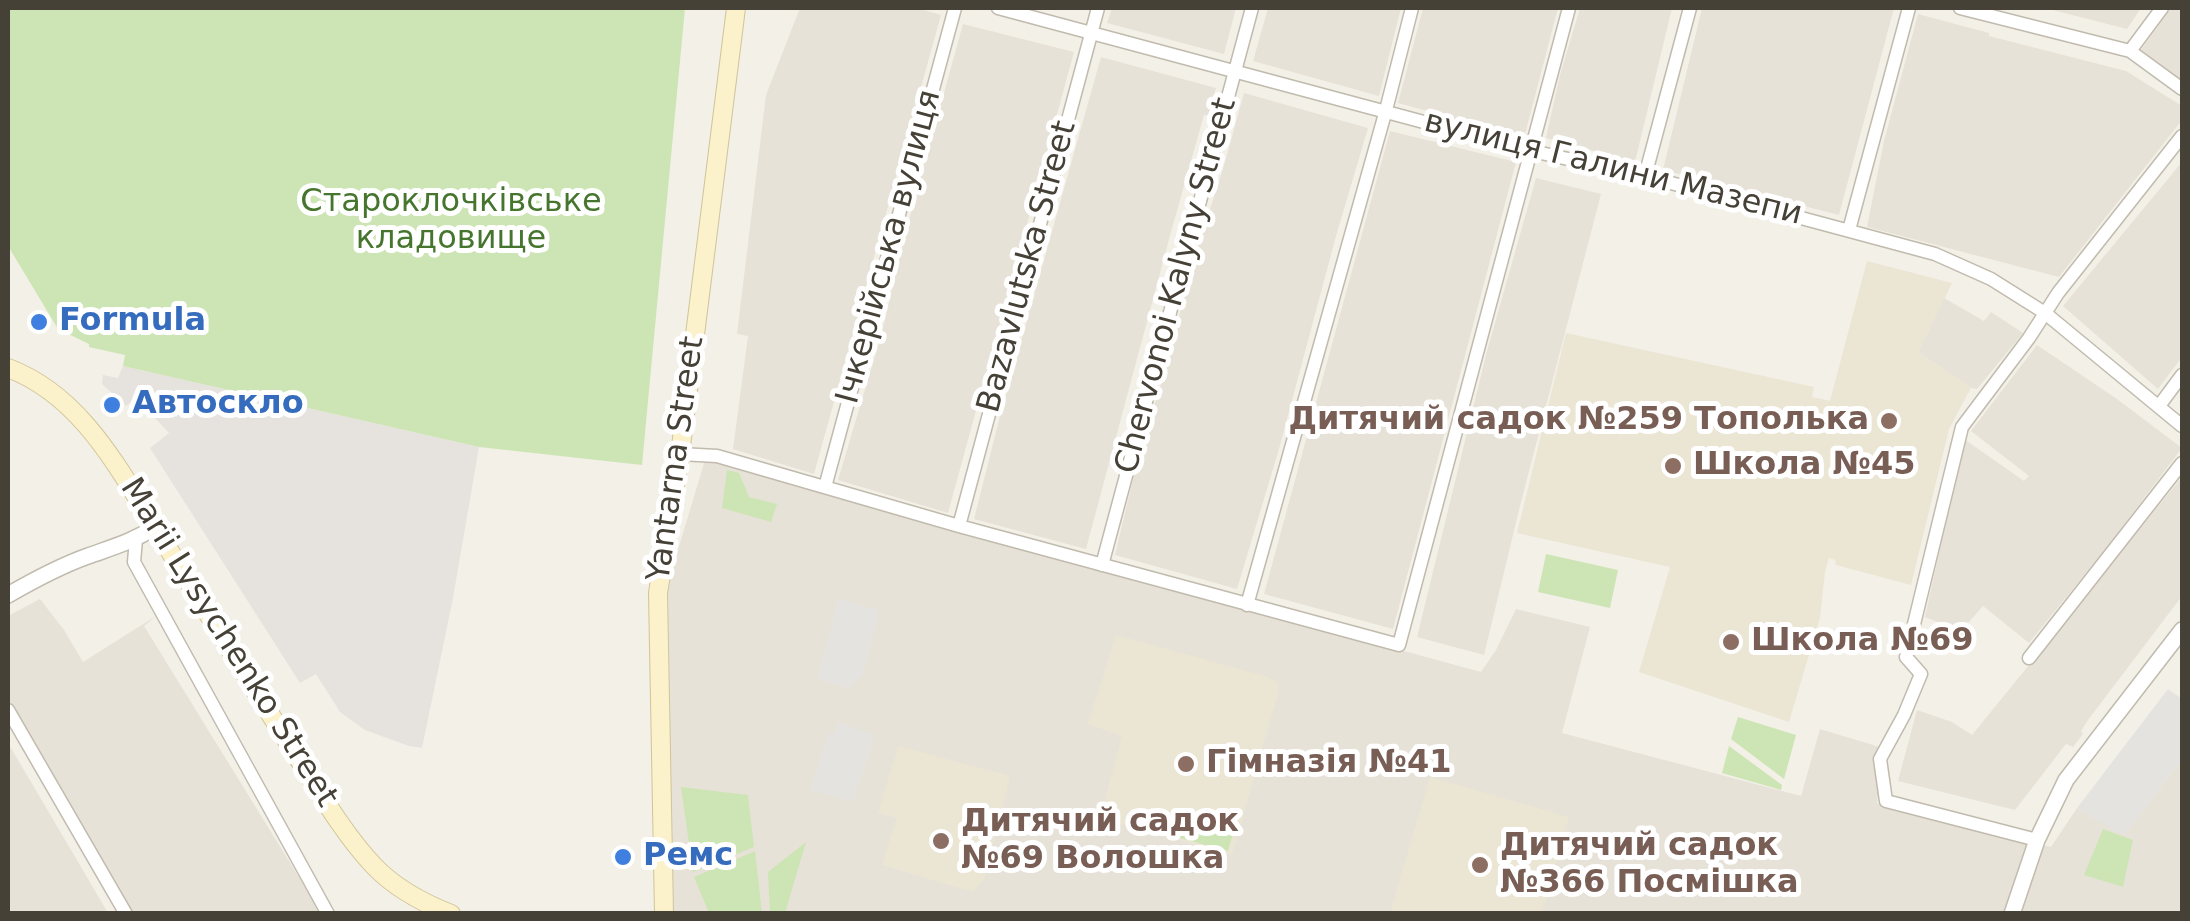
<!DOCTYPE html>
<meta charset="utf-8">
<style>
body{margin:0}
#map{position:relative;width:2190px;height:921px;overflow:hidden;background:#f3f0e8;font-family:"DejaVu Sans",sans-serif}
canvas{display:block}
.frame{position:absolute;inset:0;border:10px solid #464137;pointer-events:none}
</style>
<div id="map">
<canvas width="2190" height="921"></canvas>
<div class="frame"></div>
</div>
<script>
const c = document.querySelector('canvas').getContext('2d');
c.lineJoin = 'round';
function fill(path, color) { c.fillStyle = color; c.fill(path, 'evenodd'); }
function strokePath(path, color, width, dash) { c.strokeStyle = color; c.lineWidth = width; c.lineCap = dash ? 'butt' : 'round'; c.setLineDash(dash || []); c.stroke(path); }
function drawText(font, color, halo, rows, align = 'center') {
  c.font = font + ' "DejaVu Sans",sans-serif'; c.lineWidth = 10; c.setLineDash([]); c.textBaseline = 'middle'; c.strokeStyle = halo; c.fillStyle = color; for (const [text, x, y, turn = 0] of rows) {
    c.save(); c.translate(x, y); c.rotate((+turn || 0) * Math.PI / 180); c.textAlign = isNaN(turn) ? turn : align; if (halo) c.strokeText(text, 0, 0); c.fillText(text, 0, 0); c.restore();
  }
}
fill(new Path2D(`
 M800,8H917L941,15L814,474L733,449L748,336L737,334L766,95Z
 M1112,8H1236L1224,54L1107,23Z
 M1268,8H1401L1379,96L1253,61Z
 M1423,8H1558L1524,138L1398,103Z
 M1580,8H1672L1635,162L1546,138L1560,75Z
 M1702,8H1894L1839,215L1663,170Z
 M2045,8H2141L2127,29Z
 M2171,8H2182V82L2141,50Z
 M1918,14L1989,33V36L2126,71L2182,106V120L2059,277L1867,227L1884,141Z
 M963,24L1074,52L948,513L838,480L881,336L906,231Z
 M1101,57L1216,88L1208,115H1204L1171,232L1086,549L974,519L999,420Z
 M1244,93L1368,128L1336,236L1279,449L1237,589L1115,555L1139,454L1168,361L1190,272L1225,162Z
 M1390,131L1516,162L1393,629L1264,594Z
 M2182,162V357L2158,389L2063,306Z
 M1536,178L1601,194L1520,506L1484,655L1417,637L1487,351Z
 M1944,298L1984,321L1991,312L2023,333L1977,389L1971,388L1918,352Z
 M2037,345L2117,399L2182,448L2114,538L2029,643L1983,606L1961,631L1925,617L1964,439L2024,481L2029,476L1971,431Z
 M705,460L1481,672L1496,650L1516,609L1590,627L1562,733L1801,796L1820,729L1883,748L1877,803L2051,847L2077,808L2124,835L2182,759V913H670L665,593Z
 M2182,477V596L2088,720L2081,731L2083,734L2073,747L2066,744L2015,810L1898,781L1917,710L1952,722L1972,735Z
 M40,599L64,630L83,662L156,616L144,626L321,913H133L54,784L8,698V616Z
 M8,743L74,855L108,913H8Z`), '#e7e2d7');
fill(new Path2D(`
 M123,366L479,447L453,598L422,748L409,746L365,730L340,712L316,674L300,683L150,448L169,433L136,398L126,406L102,384L103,375L118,378Z`), '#e6e2dd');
fill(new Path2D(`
 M1867,261L1952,283L1918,352L1971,388L1949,429L1911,585L1836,565L1835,560L1829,558L1825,572L1820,618L1789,722L1639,672L1670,567L1517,533L1566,333L1814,387L1812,397L1830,401Z
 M1116,635L1268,677L1276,681L1279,690L1232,855L1100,818L1122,736L1088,724Z
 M898,746L1010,776L984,880L973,892L882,865L897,818L878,813Z
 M1430,777L1569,817L1542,913H1390Z`), '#ebe5d3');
fill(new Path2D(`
 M8,8H685L642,465L479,447L123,366L125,355L89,347V344L58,329L8,246Z
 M727,470L739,473L749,497L777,504L771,522L722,508Z
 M1546,554L1618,570L1610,608L1538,592Z
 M1738,717L1796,735L1784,779L1731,739Z
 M1729,746L1782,785L1781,790L1722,773Z
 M681,787L748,795L754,847L693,872Z
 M1187,813L1235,826L1228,851L1180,838Z
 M2103,829L2133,840L2123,887L2084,875Z
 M806,842L785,913H770L768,872Z
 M755,851L762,913H709L694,877Z`), '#cde5b4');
fill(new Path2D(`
 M839,598L878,610V617L863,675L849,688L817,679Z
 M2168,689L2182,699V759L2124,836L2077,808Z
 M838,722L875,735L853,802L810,790L829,733L835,734Z`), '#e5e3e0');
const minor = new Path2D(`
 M998,8L1532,151L1645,176L1935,254L1991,279L2045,313L2182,426
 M1960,8L2130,51L2182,89
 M2130,51L2162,8
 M1645,176L1690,8
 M1849,230L1909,8
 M2159,406L2182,375
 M680,454L717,456L959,526L1399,645L1569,8
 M825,487L955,8
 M959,526L1098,8
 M136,539L134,562L328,914
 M1102,565L1252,8
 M1247,605L1386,110L1412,8
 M2029,658L2182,463
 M8,710L126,914
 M2037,840L1886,801L1880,759L1904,715L1921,674L1906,657L1962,427L2029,338L2058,293L2182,136`);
const tertiary = new Path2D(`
 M8,595C34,580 60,566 88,556C113,547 132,542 155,527
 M2012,914L2037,840L2066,780L2182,630`);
const secondary = new Path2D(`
 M8,368C77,394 113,459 151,520C197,596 243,672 291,747C317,787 341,831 374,866C395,888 423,903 451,914
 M664,914L658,593L680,454L736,8`);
strokePath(minor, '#c1bbae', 15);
strokePath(tertiary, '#c1bbae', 18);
strokePath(secondary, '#d0c49a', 20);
strokePath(minor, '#fff', 12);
strokePath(tertiary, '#fff', 15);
strokePath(secondary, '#fbf1ca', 18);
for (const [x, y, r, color] of [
 [39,322,10,"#3f7fe0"],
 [112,405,10,"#3f7fe0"],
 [1889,421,10,"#8d6e63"],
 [1673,466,10,"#8d6e63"],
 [1731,642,10,"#8d6e63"],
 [1186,764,10,"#8d6e63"],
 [941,841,10,"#8d6e63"],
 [623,857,10,"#3f7fe0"],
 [1480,865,10,"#8d6e63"]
]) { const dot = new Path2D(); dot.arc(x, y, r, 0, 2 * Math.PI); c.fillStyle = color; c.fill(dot); strokePath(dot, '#fff', 4); }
drawText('32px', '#464137', '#fff', [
 ["вулиця Галини Мазепи",1613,169,14],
 ["Ічкерійська вулиця",890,247,-75],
 ["Bazavlutska Street",1028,267,-75],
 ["Chervonoi Kalyny Street",1177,286,-75],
 ["Yantarna Street",677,459,-82],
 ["Marii Lysychenko Street",228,643,58]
]);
drawText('32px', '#46752e', '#fff', [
 ["Староклочківське",451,203],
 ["кладовище",451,240]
]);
drawText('bold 32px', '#366cbe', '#fff', [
 ["Formula",59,322],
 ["Автоскло",132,405],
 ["Ремс",643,857]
], 'left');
drawText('bold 32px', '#785e54', '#fff', [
 ["Дитячий садок №259 Тополька",1869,421,"right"],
 ["Школа №45",1693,466],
 ["Школа №69",1751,642],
 ["Гімназія №41",1206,764],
 ["Дитячий садок",961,823],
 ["№69 Волошка",961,860],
 ["Дитячий садок",1500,847],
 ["№366 Посмішка",1500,884]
], 'left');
</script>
